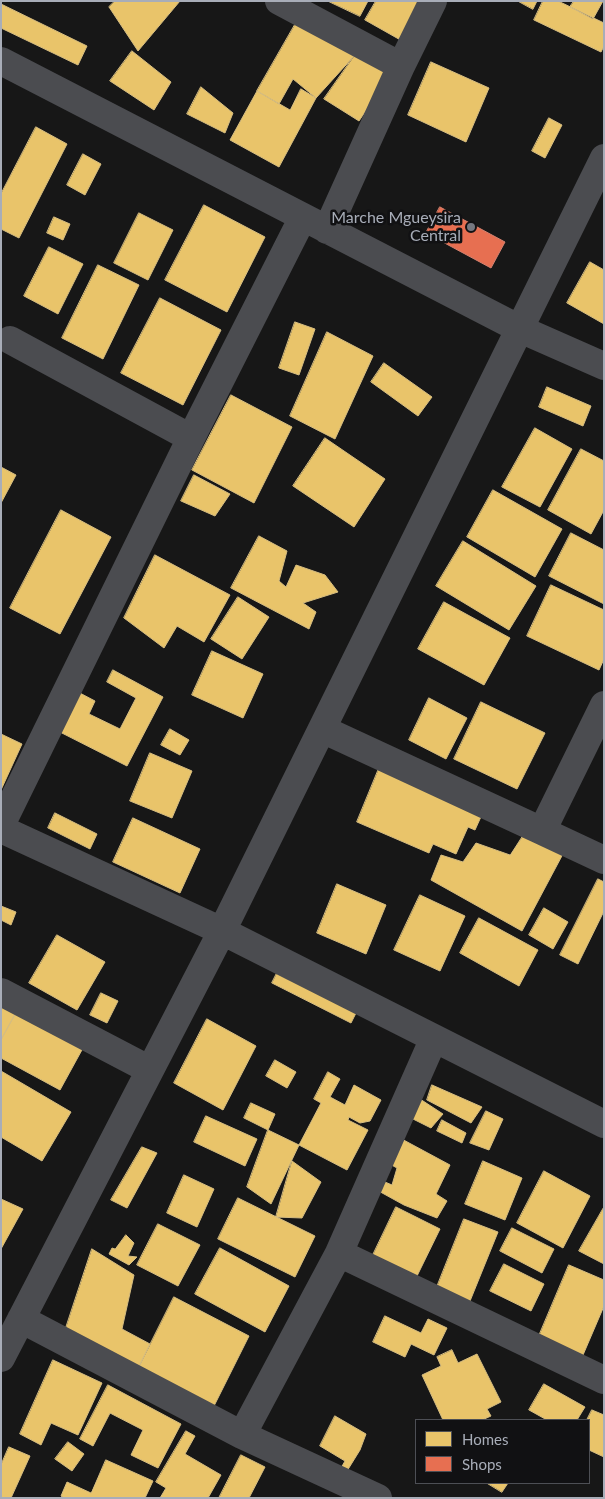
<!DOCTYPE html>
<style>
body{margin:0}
#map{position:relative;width:605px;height:1499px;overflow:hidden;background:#171717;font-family:Lato,sans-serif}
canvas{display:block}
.frame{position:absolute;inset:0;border:2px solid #a8adb8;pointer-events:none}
.legend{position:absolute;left:415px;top:1419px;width:175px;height:65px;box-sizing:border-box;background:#111113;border:1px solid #4d4f55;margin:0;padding:6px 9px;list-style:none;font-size:15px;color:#a8adb8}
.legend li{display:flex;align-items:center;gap:10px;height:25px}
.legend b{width:25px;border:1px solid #4d4f55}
</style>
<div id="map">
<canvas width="605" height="1499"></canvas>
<div class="frame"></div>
<ul class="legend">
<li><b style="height:14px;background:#e9c46a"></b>Homes</li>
<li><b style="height:14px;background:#e76f51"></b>Shops</li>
</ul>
</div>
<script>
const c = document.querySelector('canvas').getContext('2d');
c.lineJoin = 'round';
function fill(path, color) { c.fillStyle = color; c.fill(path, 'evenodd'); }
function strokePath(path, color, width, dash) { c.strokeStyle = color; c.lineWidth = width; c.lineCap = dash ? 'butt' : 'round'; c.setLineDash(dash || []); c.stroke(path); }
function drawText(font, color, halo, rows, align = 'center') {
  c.font = font + ' Lato,sans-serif'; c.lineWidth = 5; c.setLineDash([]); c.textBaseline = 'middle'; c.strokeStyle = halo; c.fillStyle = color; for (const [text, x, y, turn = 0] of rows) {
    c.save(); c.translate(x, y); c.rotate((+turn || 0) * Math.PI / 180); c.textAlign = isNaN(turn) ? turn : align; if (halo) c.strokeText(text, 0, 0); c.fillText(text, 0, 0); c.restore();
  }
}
const homes = new Path2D(`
 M115,1H180L138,51L109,7Z
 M328,1H368L360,16Z
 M376,1H427L404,42L365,20Z
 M518,1H537L533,9Z
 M543,1H558L604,23V46L601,52L534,20Z
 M574,1H603L593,19L570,7Z
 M1,4L87,46L78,65L1,28Z
 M300,16L355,55L316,98L293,79L279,104L257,91Z
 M132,51L171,82L154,110L110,81Z
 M355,55L391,73L359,121L324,99Z
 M431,62L489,88L466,142L408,115Z
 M201,87L233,113L225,133L187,114Z
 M301,89L316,98L279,167L230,140L257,91L290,110Z
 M549,118L562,125L545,158L532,151Z
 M36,127L67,144L19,238L1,229V194Z
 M83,154L101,164L85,195L67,185Z
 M204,205L265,237L227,312L165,280Z
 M139,213L173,230L148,280L114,263Z
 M54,217L70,224L63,240L47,233Z
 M49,247L83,264L58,314L24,296Z
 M590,262L604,270V324L567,303Z
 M98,265L139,285L103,359L62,338Z
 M160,298L221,330L183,405L121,373Z
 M295,322L315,329L299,375L279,368Z
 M327,332L373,356L335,439L290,416Z
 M384,363L432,397L418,416L371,382Z
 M547,387L591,406L583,426L539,407Z
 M231,395L292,427L254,503L192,470Z
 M535,428L572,449L540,507L502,487Z
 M325,438L385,479L354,527L293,486Z
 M581,449L604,461V510L591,534L548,510Z
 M1,467L16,475L1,503Z
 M194,475L230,494L215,516L181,501Z
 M493,490L562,529L535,577L467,537Z
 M61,510L111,537L60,634L10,608Z
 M571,533L604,550V604L549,576Z
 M259,536L287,551L279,581L286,587L296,565L325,575L338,592L303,603L316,612L309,629L231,588Z
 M463,541L536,586L509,630L436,586Z
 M155,555L230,595L204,642L177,626L164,648L124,618Z
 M551,585L604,610V659L599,670L527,636Z
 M238,597L269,617L242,659L211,639Z
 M444,602L510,638L484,685L418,649Z
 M212,651L263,674L243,718L192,695Z
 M113,670L163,697L127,766L56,730L76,691L95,701L89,714L120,729L136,698L107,682Z
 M429,698L467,718L446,759L409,740Z
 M481,702L545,733L517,789L454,759Z
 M170,729L189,740L180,755L161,745Z
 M1,734L22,744L1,790Z
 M150,753L192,771L172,818L130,801Z
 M380,766L484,810L475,830L468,827L456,854L433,844L429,853L357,822Z
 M55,813L97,834L90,849L48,828Z
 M133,818L200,849L180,893L113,862Z
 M523,836L564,852L522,931L431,880L441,855L463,862L476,843L510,855Z
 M598,879L604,882V911L578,964L560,955Z
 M337,884L386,905L366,954L317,933Z
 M420,895L465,916L440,971L394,950Z
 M1,906L16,912L11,925L1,920Z
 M544,908L568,922L553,949L529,935Z
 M479,918L538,950L519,986L460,953Z
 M57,935L105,962L77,1010L29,983Z
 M281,965L360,1005L351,1023L272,983Z
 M101,993L118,1001L107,1023L90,1015Z
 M1,1004L17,1011L1,1040Z
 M17,1011L83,1048L60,1090L1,1058V1040Z
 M207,1019L256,1046L223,1110L174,1083Z
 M275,1060L296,1072L287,1088L266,1076Z
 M1,1071L71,1112L42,1161L1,1137Z
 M328,1072L340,1079L330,1097L345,1105L354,1085L381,1100L370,1121L360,1123L349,1117L348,1120L368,1130L347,1170L299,1145L321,1103L314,1099Z
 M432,1085L482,1107L471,1123L427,1100Z
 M420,1099L443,1114L431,1128L411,1118Z
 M251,1103L275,1114L268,1130L244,1118Z
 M486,1111L503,1119L489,1150L470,1143Z
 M206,1116L257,1139L245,1166L194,1142Z
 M442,1120L466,1133L462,1143L437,1131Z
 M268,1130L299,1145L271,1204L247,1187Z
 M398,1137L450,1165L436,1194L447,1201L437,1218L404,1205L375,1189L378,1179L392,1185L397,1168L388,1163Z
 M142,1147L157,1153L127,1208L111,1200Z
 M292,1161L321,1182L302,1218L276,1217Z
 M483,1161L522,1178L505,1220L465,1204Z
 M544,1171L590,1196L563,1248L517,1223Z
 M184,1175L214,1189L197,1227L167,1213Z
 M238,1198L315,1236L295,1277L218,1239Z
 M1,1199L23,1209L1,1249Z
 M396,1207L440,1229L417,1276L373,1255Z
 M604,1207V1264L579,1251Z
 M464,1219L498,1232L468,1306L435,1292Z
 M158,1224L200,1245L178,1286L137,1265Z
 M512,1228L554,1249L542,1273L500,1251Z
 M126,1235L134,1243L128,1256L137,1257L129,1265L109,1254L112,1248L115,1249Z
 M220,1248L289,1286L265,1332L195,1294Z
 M92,1249L134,1275L122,1329L150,1344L139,1367L62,1340Z
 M504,1264L544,1284L531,1311L490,1291Z
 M569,1265L604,1280V1306L583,1355L539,1336Z
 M174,1297L249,1336L214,1406L139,1367Z
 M385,1316L421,1333L428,1319L447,1328L434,1355L411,1344L405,1357L373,1342Z
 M452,1350L458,1363L477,1354L501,1402L487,1409L491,1416L482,1420H443L422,1375L441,1366L437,1357Z
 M53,1360L102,1383L78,1435L51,1423L41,1445L20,1434Z
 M544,1384L585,1407L577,1420H547L529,1410Z
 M108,1385L181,1424L158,1468L131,1455L143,1430L110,1413L93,1446L80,1439Z
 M592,1410L604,1415V1457L589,1450V1420H587Z
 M335,1416L366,1434L360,1450L347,1471L341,1468L345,1461L320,1446Z
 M186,1431L195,1436L185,1454L221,1475L208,1498H160L166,1488L156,1482Z
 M68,1442L84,1454L72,1471L55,1459Z
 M9,1447L30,1456L11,1498H1V1465Z
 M241,1455L265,1467L249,1498H219Z
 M106,1460L153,1481L145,1498H64L61,1496L67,1482L91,1493Z
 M487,1483H508L502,1492Z`);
fill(homes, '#e9c46a');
strokePath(homes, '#d6bd81', 1);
const shops = new Path2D(`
 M440,207L505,242L491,268L426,233Z`);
fill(shops, '#e76f51');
strokePath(shops, '#d48270', 1);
strokePath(new Path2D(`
 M279,1L401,66
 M1,61L520,329L604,366
 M327,230L401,66L433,1
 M10,340L191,438
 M322,729L542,831L604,705
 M1,825L191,438L303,217
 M1,829L222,931L604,1124
 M542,831L604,860
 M1,992L150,1070
 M434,1038L339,1253L604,1380
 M21,1319L242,1435L378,1498
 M1,1358L222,931L604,158
 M242,1435L339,1253`), '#4b4c50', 28);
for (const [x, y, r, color] of [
 [471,227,5,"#757880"]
]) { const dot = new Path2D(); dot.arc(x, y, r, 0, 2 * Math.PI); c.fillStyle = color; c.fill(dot); strokePath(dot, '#111113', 2); }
drawText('16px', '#a8adb8', '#111113', [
 ["Marche Mgueysira",461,218],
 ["Central",461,236]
], 'right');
</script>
